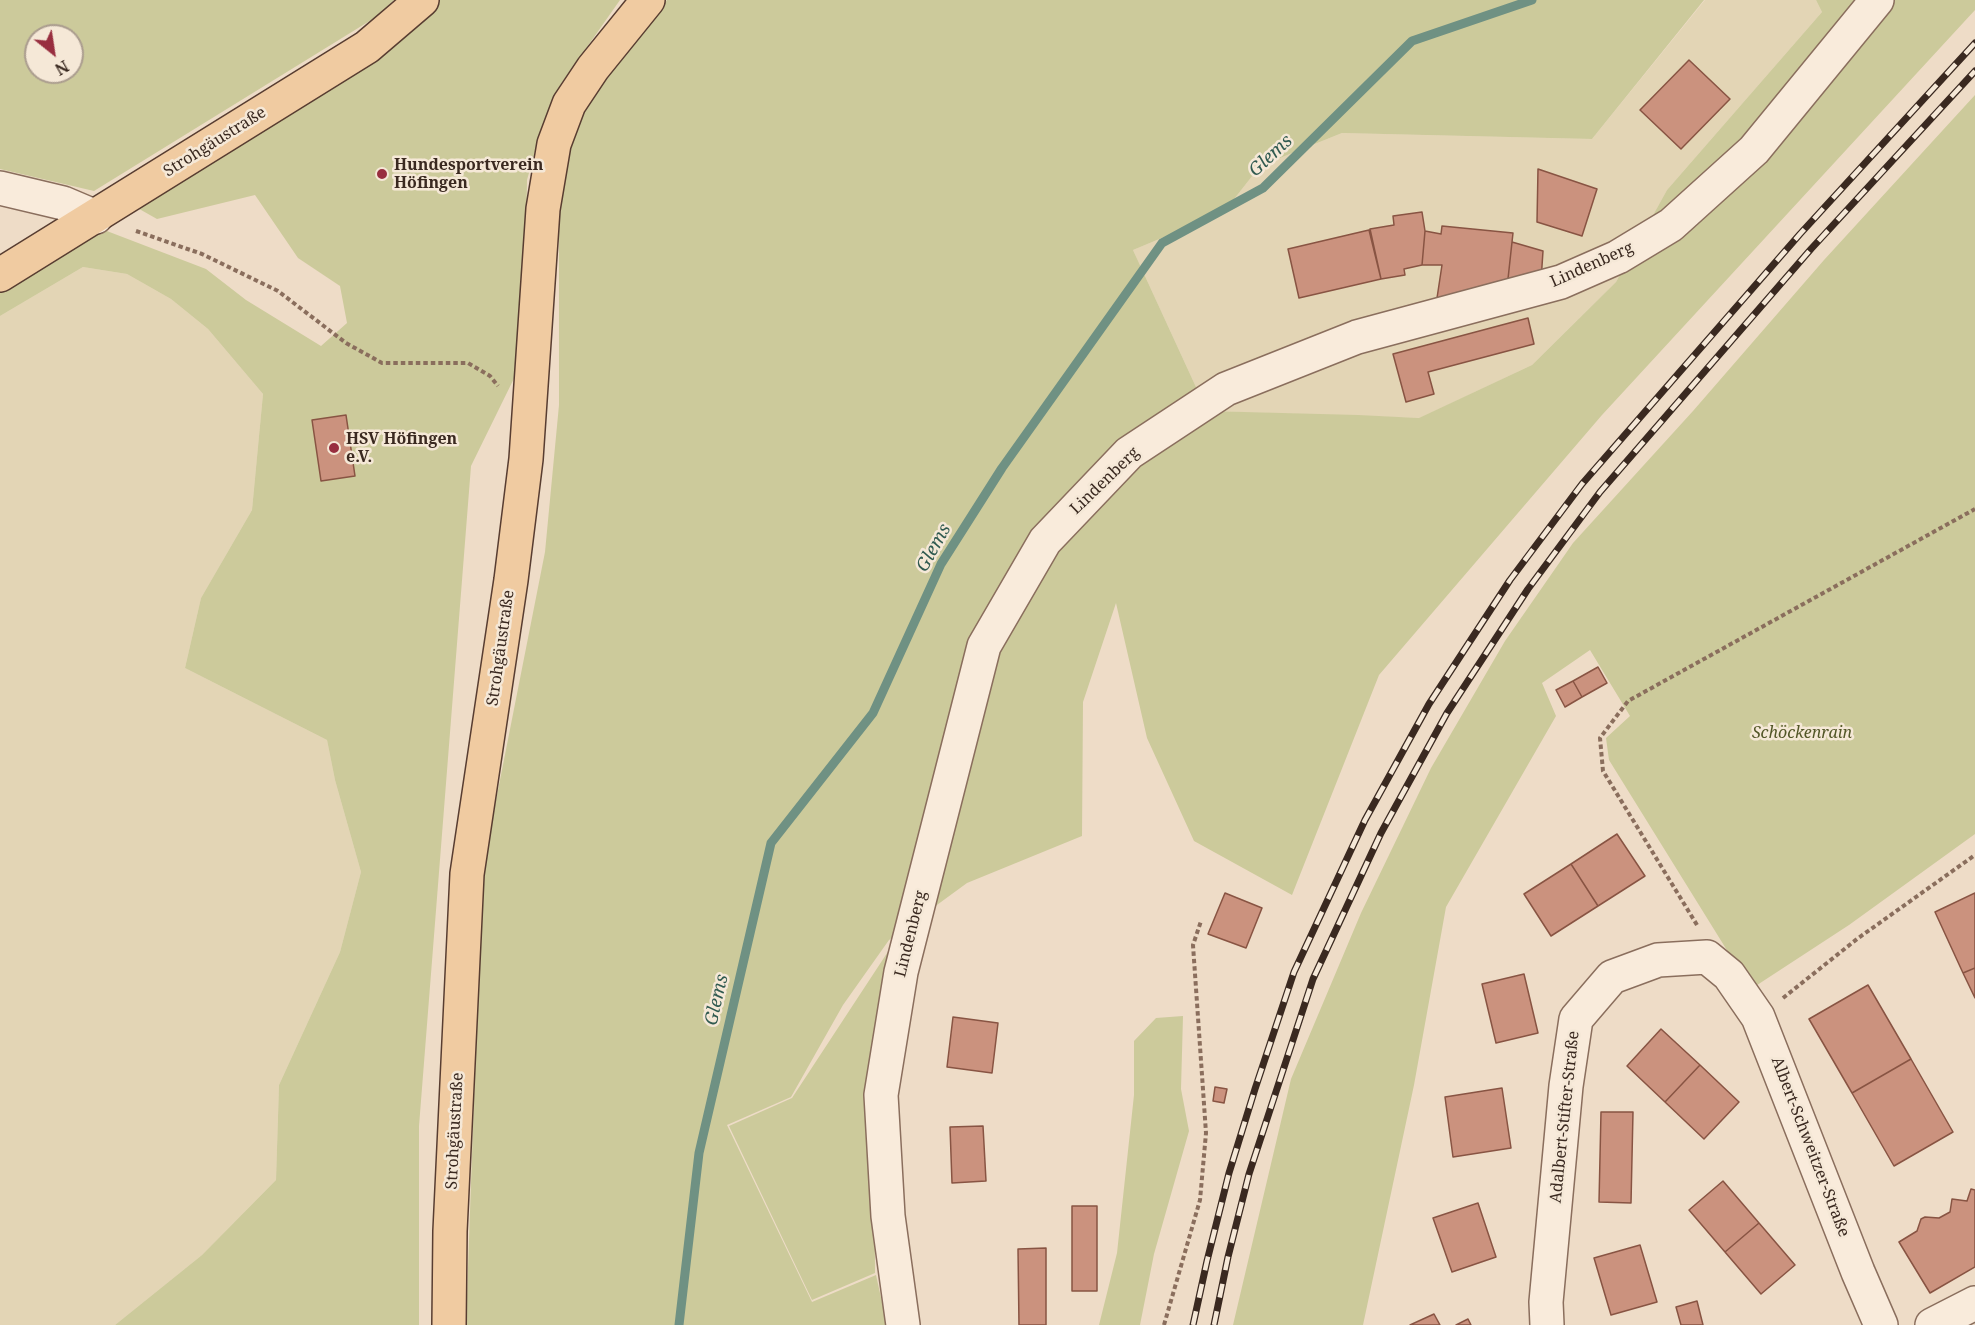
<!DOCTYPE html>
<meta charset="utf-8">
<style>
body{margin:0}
#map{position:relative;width:1975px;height:1325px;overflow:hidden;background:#eedcc7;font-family:"Noto Serif",serif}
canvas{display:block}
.north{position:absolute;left:24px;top:24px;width:60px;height:60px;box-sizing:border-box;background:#f5e8d7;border:2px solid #aa9c8e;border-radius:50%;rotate:150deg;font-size:16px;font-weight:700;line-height:24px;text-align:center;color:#3a2920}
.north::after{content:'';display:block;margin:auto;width:21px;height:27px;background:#982e3f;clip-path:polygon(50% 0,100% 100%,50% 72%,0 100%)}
</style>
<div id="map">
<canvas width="1975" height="1325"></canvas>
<div class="north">N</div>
</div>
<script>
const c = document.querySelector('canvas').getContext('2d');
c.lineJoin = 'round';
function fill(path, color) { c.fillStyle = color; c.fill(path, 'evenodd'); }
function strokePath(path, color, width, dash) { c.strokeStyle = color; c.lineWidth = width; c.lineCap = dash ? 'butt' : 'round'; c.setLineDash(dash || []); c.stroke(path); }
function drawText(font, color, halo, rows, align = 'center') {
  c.font = font + ' "Noto Serif",serif'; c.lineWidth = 5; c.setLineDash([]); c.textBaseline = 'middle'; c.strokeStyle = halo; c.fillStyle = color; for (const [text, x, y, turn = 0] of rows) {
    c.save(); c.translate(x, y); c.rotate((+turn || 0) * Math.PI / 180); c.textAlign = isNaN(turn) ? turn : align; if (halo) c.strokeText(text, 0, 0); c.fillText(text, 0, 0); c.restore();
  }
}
fill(new Path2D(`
 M1705,0H1816L1822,12L1667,190L1616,282L1532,365L1420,418L1207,411L1133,250L1224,212L1260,166L1342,133L1592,139Z
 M83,267L127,274L171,299L208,329L263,394L252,510L201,598L185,668L327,740L335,780L361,872L340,952L279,1085L276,1180L202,1255L115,1325H0V316Z`), '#e3d5b5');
fill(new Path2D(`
 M0,0H394L376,17L94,191L0,169ZM36,36H72V72H36Z
 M437,0H620L561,84L539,137L527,180L524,358L471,466L419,1126V1325H115L202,1255L276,1180L279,1085L340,952L361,872L335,780L327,740L185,668L201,598L252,510L263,394L208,329L171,299L127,274L83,267L0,316V289L99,228L206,269L246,300L321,346L347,323L340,286L298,258L255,195L157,219L134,206Z
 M667,0H1704L1592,139L1342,133L1260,166L1224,212L1133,250L1207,411L1358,415L1419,418L1532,365L1616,282L1667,190L1822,12L1816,0H1975V10L1602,415L1379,675L1292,895L1194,841L1147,738L1116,603L1083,702L1082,836L967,883L889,940L843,1005L791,1097L727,1125L812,1302L876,1275L887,1325H466L482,871L545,552L559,405V177L590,90L658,13Z
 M1975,95V834L1849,925L1751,989L1609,760L1606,738L1630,716L1590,650L1542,683L1556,716L1446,907L1414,1085L1363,1325H1233L1291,1079L1361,913L1431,768L1505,641L1573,543L1693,411L1824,260Z
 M893,944L874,1098L875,1273L812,1300L729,1126L792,1098Z
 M1183,1016L1181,1089L1189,1131L1154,1254L1140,1325H1099L1117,1253L1134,1095V1041L1156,1018Z`), '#ccca9b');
strokePath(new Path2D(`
 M679,1325L699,1153L771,843L873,713L941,564L1002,468L1162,243L1263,188L1412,41L1532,0`), '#6f9183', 9);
const building = new Path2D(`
 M1689,60L1730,99L1681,149L1640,110Z
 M1538,169L1597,189L1582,236L1537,222Z
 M1422,212L1425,231L1422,265L1404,269L1405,275L1381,279L1370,229L1394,225L1393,216Z
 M1442,226L1513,233L1507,288L1437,298L1442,265H1422L1425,231L1441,234Z
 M1369,230L1381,279L1299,298L1288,249Z
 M1512,242L1543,251L1541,281L1507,288Z
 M1528,318L1534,344L1428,372L1434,394L1406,402L1393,354Z
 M346,415L355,476L321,481L312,420Z
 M1598,667L1607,683L1582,697L1573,681Z
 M1573,681L1582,697L1565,707L1556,690Z
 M1617,834L1645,876L1598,906L1571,864Z
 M1571,864L1598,906L1551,936L1524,894Z
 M1225,893L1262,908L1246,948L1208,934Z
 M1975,893V968L1963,973L1935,912Z
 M1975,968V998L1963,973Z
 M1524,974L1538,1033L1496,1043L1482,984Z
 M1868,985L1911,1059L1852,1093L1809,1019Z
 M953,1017L998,1023L992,1073L947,1067Z
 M1661,1029L1700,1065L1665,1102L1627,1066Z
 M1911,1059L1953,1132L1894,1166L1852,1093Z
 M1700,1065L1739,1102L1704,1139L1665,1102Z
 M1215,1087L1227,1089L1224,1103L1213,1101Z
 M1502,1088L1511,1148L1453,1157L1445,1097Z
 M1601,1112H1633L1631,1203L1599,1202Z
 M983,1126L986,1181L952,1183L950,1127Z
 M1723,1181L1759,1223L1725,1252L1689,1210Z
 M1971,1189L1975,1190V1267L1930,1293L1899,1242L1917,1231L1921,1219L1925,1217L1939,1218L1950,1212L1952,1199L1967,1201Z
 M1478,1203L1496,1257L1452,1272L1433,1218Z
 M1072,1206H1097V1291H1072Z
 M1759,1223L1795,1265L1761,1294L1725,1252Z
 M1640,1245L1657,1302L1611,1315L1594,1258Z
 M1046,1248V1325H1019L1018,1249Z
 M1697,1301L1703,1325H1681L1676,1307Z
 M1434,1314L1440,1325H1410Z
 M1468,1319L1471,1325H1456Z`);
fill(building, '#cb927e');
strokePath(building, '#885443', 1.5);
const minor = new Path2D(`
 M0,188L63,203L96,217
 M903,1325L888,1216L881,1095L901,972L984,646L1045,541L1129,453L1226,389L1357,337L1561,282L1618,257L1671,225L1754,150L1877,0
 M1547,1325L1546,1302L1566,1086L1576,1019L1612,977L1658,960L1707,957L1729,975L1758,1017L1858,1272L1881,1325
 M1932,1325L1975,1303`);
const major = new Path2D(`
 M0,275L367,47L422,0
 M449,1325L450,1231L467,874L511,580L526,459L543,209L554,144L569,104L593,68L648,0`);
strokePath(minor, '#8a6e5d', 36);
strokePath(major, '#583d31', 36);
strokePath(new Path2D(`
 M136,231L202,254L278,291L346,343L382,363H468L490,376L498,386
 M1697,925L1603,771L1600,738L1628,701L1975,509
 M1783,998L1857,939L1975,855
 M1164,1325L1200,1200L1206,1133L1193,945L1201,921`), '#8a6e5d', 4, [4.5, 3]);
strokePath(minor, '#f9ebdb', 33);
strokePath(major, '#f0cba1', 33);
const rail = new Path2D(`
 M1193,1325L1207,1261L1229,1173L1255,1089L1294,972L1365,820L1429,704L1510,580L1582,484L1800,234L1975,43
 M1214,1325L1228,1257L1249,1174L1313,979L1381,833L1447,713L1528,589L1600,492L1811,249L1975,71`);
strokePath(rail, '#3a2920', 7);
strokePath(rail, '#f5e8d7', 4.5, [14]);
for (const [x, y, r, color] of [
 [382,174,6,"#982e3f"],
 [334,448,6,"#982e3f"]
]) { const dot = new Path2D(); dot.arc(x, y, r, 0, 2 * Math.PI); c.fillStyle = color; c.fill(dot); strokePath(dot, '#f5e8d7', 2); }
drawText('16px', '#3a2920', '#f5e8d7', [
 ["Strohgäustraße",215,142,-32],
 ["Lindenberg",1592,265,-24],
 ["Lindenberg",1105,481,-44],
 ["Strohgäustraße",501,648,-82],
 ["Lindenberg",911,934,-76],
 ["Adalbert-Stifter-Straße",1565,1117,-84],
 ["Strohgäustraße",455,1131,-87],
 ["Albert-Schweitzer-Straße",1810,1147,69]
]);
drawText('bold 16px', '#3a2920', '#f5e8d7', [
 ["Hundesportverein",394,165],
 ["Höfingen",394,183],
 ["HSV Höfingen",346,439],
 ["e.V.",346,457]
], 'left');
drawText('italic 16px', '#525627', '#f5e8d7', [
 ["Schöckenrain",1802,733]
]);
drawText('italic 18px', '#305a50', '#f5e8d7', [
 ["Glems",1271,156,-43],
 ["Glems",934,548,-61],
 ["Glems",717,1000,-77]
]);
</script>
